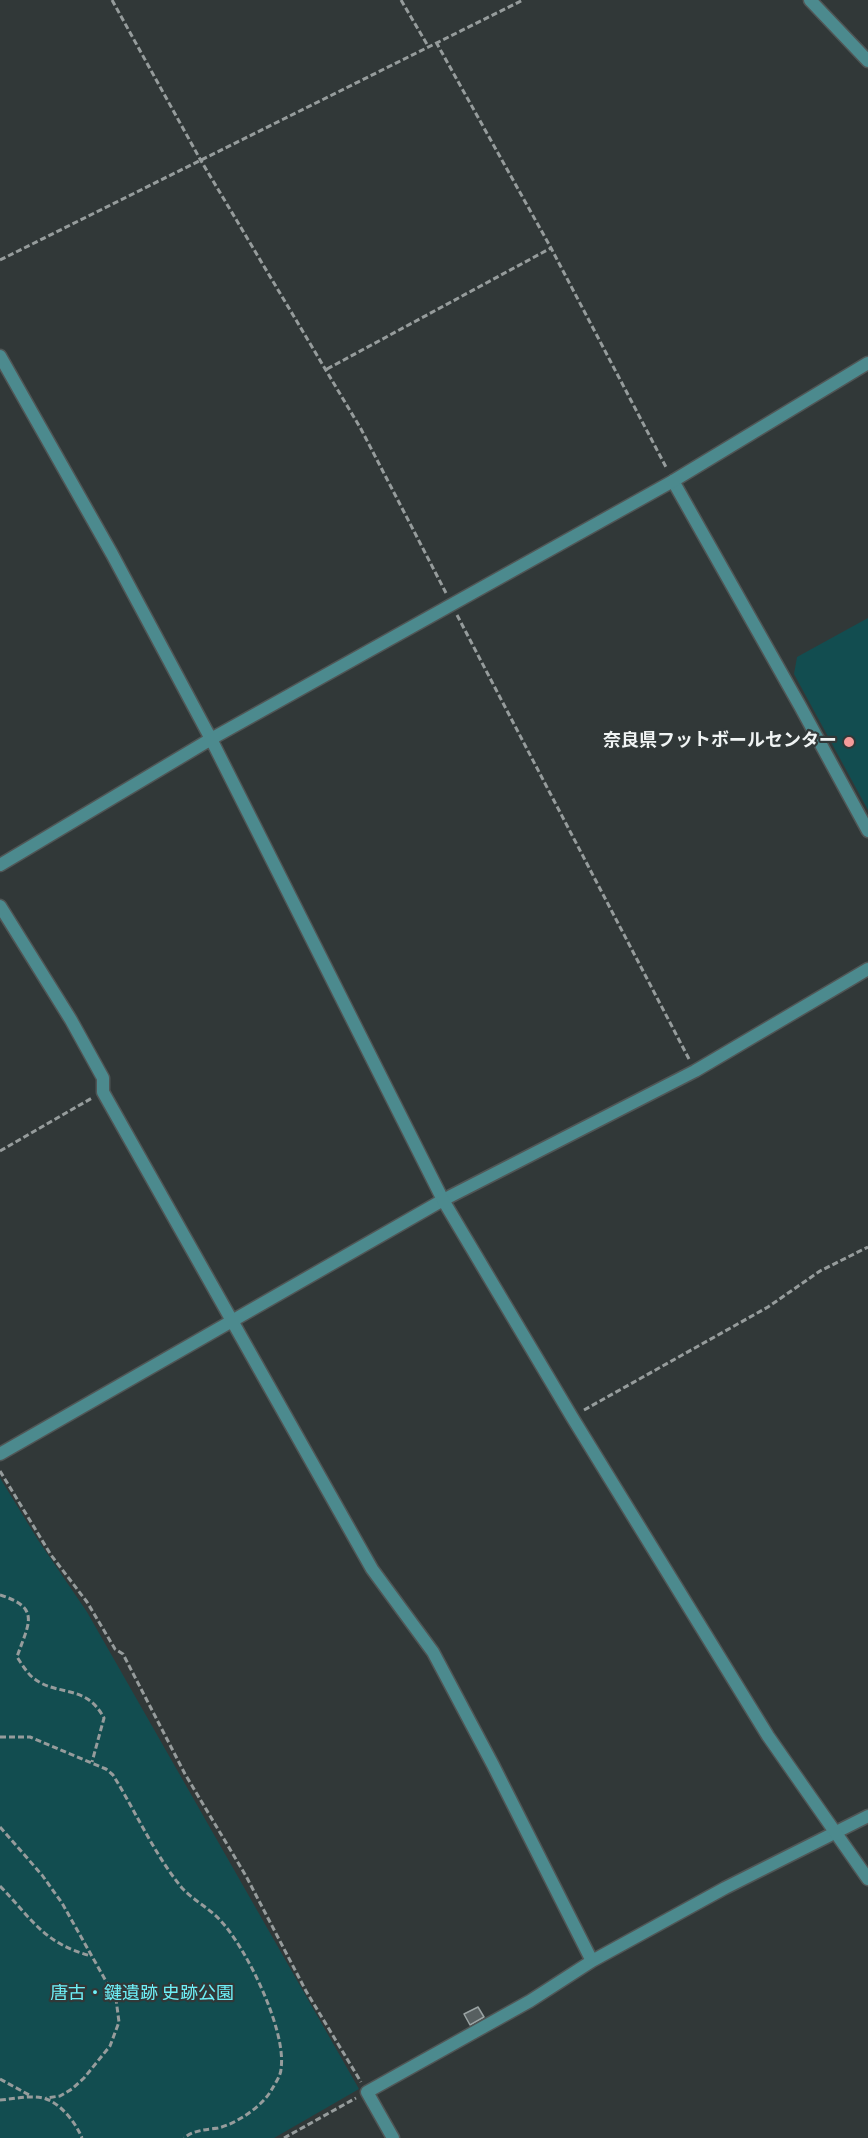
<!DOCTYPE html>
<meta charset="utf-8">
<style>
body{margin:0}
canvas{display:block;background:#313838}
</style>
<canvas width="868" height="2138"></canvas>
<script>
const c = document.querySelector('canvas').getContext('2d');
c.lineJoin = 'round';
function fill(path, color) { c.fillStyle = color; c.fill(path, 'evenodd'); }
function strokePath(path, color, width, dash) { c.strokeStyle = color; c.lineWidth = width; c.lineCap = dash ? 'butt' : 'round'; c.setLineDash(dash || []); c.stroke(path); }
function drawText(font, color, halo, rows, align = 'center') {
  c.font = font + ' "Titillium Web","Noto Sans JP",sans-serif'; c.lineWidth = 4.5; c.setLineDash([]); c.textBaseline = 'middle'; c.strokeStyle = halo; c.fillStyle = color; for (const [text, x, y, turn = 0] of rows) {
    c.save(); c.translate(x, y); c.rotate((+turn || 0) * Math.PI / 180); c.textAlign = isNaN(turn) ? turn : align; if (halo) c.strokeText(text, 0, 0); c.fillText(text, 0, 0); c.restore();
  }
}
fill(new Path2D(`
 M868,618V810L794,674L797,657Z
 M0,1478L38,1540L87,1612L359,2089L274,2138H0Z`), '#124d50');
const building = new Path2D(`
 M478,2007L484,2017L470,2025L464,2014Z`);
fill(building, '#575f60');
strokePath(building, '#9aa3a3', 1.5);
const minor = new Path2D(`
 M810,0L868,61
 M673,481L800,706L868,831
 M0,906L71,1020L103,1078V1092L372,1569L433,1652L493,1765L592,1961
 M0,1454L443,1200L695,1071L868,969
 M393,2138L367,2092L530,2001L592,1961L725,1888L868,1816`);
const tertiary = new Path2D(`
 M0,356L112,554L211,739L443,1200L572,1417L768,1736L868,1879
 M0,865L211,739L673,481L868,363`);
strokePath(minor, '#505656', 15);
strokePath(tertiary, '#505656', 15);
strokePath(new Path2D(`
 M112,0L200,159L361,429L446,593
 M401,0L428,46
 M436,42L551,248L667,469
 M0,260L523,0
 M327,369L551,248
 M457,615L689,1059
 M0,1151L92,1098
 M584,1410L768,1307L820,1271L868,1247
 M0,1471L51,1555L87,1602L115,1649L123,1654L185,1774L246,1876L306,1991L361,2082
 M0,1595C42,1608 28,1624 17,1657C21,1663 26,1671 31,1676C55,1698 85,1682 104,1718L92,1762
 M0,1737H30L106,1769L113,1775C136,1812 154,1854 182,1888C193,1900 209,1908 220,1920C246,1947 287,2031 281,2069C281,2075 275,2084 272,2089C263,2106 236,2124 218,2128C205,2130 194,2130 184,2138
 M0,1827L42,1875L62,1903L116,1999L119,2022L110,2046L84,2078L72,2089L60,2096L46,2098
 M0,1886C32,1919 43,1943 91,1956
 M0,2079L31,2096
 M0,2100C14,2099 29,2095 43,2098C60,2102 76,2123 82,2138
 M284,2138L356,2098`), '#969c9c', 3, [6, 3]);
strokePath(minor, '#4c8a8e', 12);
strokePath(tertiary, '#4c8a8e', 12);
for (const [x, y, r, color] of [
 [849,742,6,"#f59b9a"]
]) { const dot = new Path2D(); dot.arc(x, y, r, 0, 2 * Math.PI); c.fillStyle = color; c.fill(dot); strokePath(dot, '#313838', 2); }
drawText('bold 18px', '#f0f4f4', '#313838', [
 ["奈良県フットボールセンター",837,742]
], 'right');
drawText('18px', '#6ef0f8', '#313838', [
 ["唐古・鍵遺跡 史跡公園",142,1995]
]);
</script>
